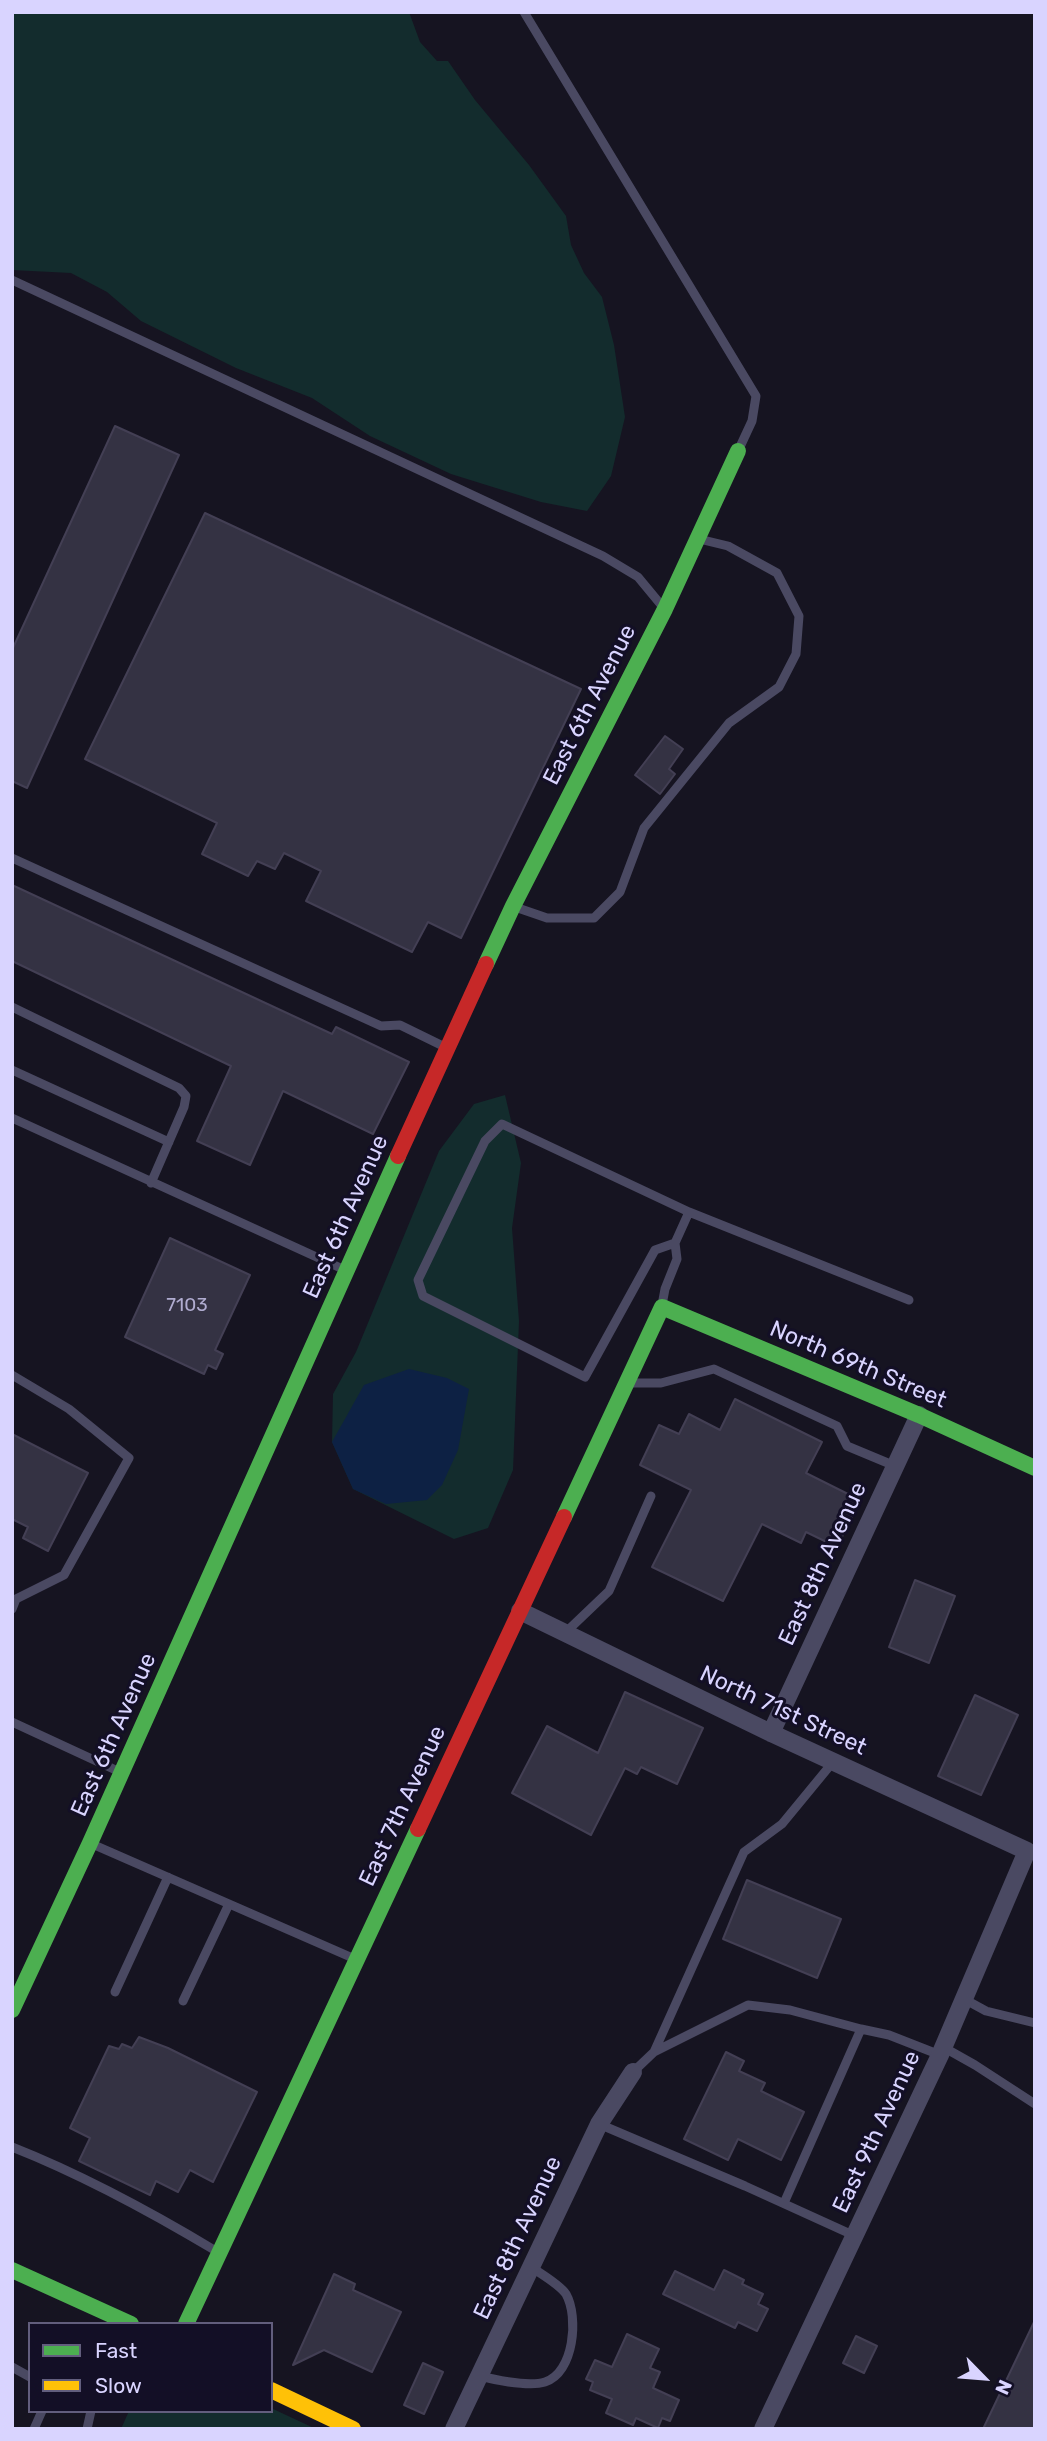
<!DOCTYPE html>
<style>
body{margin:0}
#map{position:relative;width:1047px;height:2441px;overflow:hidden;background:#161421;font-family:Rubik,sans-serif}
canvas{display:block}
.frame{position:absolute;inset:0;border:14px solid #d9d4ff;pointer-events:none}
.legend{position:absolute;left:28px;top:2322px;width:245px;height:91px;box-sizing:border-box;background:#130f26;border:2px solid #625e7d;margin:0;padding:9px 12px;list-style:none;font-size:21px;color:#d9d4ff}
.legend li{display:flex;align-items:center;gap:14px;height:35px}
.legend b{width:35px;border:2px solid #625e7d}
.north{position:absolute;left:949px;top:2343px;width:70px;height:70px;-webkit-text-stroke:5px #130f26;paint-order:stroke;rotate:115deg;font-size:19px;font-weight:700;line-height:28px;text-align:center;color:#d9d4ff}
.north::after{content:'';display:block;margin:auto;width:24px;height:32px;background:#d9d4ff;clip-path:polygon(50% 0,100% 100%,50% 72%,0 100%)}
</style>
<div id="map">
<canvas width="1047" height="2441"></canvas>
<div class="frame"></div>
<ul class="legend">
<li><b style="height:9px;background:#4caf50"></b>Fast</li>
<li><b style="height:9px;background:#ffc107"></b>Slow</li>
</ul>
<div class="north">N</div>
</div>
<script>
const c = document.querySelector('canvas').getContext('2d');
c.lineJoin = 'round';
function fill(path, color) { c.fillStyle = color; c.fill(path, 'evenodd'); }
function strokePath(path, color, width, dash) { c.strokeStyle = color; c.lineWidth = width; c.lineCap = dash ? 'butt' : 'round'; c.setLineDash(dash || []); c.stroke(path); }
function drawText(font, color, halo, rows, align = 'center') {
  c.font = font + ' Rubik,sans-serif'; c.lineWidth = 6; c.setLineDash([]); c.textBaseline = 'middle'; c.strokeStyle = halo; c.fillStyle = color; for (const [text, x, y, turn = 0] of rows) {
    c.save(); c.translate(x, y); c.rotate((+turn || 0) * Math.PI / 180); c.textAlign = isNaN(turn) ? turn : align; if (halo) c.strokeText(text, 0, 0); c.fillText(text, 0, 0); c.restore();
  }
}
fill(new Path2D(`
 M12,12H409L420,42L437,61H448L475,100L529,165L566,216L571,245L584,273L602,297L614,345L625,417L611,476L587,511L541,502L451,474L370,436L312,398L236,368L141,321L107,292L71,273L12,270Z
 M505,1095L521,1163L512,1228L519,1321L513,1470L488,1528L454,1539L353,1489L332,1442L333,1394L356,1352L439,1151L474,1104Z
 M271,2408L316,2429H121L129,2411H271Z`), '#132c2d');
fill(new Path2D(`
 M409,1369L447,1378L469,1389L458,1450L442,1485L427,1500L386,1504L353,1489L332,1442L364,1385Z`), '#0d2144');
const building = new Path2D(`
 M115,426L179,455L27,788L12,781V650Z
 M205,513L581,689L461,938L428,922L412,952L306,901L321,871L284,853L275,869L257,861L248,876L202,854L217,823L85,759Z
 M665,736L683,749L669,769L675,774L660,794L635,775Z
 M12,885L332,1034L336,1027L409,1062L373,1134L283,1091L250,1165L197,1141L231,1066L12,961Z
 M170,1238L250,1275L215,1350L223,1354L216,1369L208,1365L204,1374L125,1337Z
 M735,1399L822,1442L806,1473L860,1500L837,1547L806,1532L801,1543L762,1524L723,1601L652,1567L691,1490L640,1465L659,1425L679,1434L689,1414L720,1430Z
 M12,1434L88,1473L48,1551L23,1538L28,1527L12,1519Z
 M915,1580L955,1596L929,1663L889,1647Z
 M625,1692L703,1728L677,1784L641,1767L637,1774L625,1768L591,1835L512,1793L547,1726L598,1753Z
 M975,1695L1018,1715L981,1795L938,1776Z
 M747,1880L841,1919L817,1978L723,1939Z
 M139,2037L168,2048L257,2092L213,2182L190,2170L178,2192L156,2181L150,2195L79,2161L90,2138L70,2128L109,2046L119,2049L122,2044L132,2048Z
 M726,2052L744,2061L739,2071L765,2083L761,2091L804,2112L781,2160L738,2139L728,2160L684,2139Z
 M724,2270L744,2280L742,2284L763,2294L758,2304L768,2309L757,2331L738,2322L735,2328L663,2294L675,2271L714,2290Z
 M334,2274L355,2284L353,2290L401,2312L372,2372L324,2350L293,2365Z
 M1035,2320V2429H983Z
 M627,2334L659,2349L650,2368L660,2372L653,2388L679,2400L670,2421L662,2418L658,2428L636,2418L633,2425L606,2413L612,2399L590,2390L593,2382L586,2379L595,2360L612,2367Z
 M856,2336L877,2346L864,2373L843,2363Z
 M423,2363L443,2372L424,2414L404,2405Z`);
fill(building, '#343243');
strokePath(building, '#433f54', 2);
strokePath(new Path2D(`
 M524,12L756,396L752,421L739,449
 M12,280L603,556L638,577L662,606
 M12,858L381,1026L400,1025L445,1047
 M515,907L547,918H594L620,892L644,828L729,723L779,687L796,654L799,616L777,573L728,546L699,539
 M12,1007L179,1088L186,1096L184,1107L151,1183
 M12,1070L169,1142
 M12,1118L345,1270
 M689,1212L909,1300
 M662,1305L665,1289L677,1259L675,1243L689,1212L502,1124L485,1141L418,1280L423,1296L585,1377L655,1250L675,1243
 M12,1375L69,1409L129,1458L64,1575L16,1599L12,1609
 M630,1383H661L714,1369L837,1426L847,1446L895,1466
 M565,1633L609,1591L651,1496
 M12,1722L120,1772
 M92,1844L355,1959
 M115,1992L168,1877
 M964,1999L986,2011L1035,2023
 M183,2001L229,1904
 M943,2047L975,2065L1035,2104
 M654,2052L744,1852L782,1824L833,1762
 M633,2072L654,2052L748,2005L790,2010L861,2029
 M599,2124L745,2186L855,2236
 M12,2147C83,2175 151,2212 216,2251
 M784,2203L861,2029L889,2035L940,2055
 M12,2367L30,2377
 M479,2376C496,2380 529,2387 545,2382C574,2373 579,2317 566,2294C559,2284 541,2274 531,2267
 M34,2429L42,2411
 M87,2429L91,2411`), '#4a4962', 9);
strokePath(new Path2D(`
 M520,1611L771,1733L1027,1851L940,2055L763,2429
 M771,1733L919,1415
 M454,2429L599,2124L633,2072`), '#4a4962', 18);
strokePath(new Path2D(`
 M486,964L513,906L665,609L738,451
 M564,1517L662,1307L919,1415L1035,1468
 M12,2010L90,1843L398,1156
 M12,2270L131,2324
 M186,2324L418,1829`), '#4caf50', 16);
strokePath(new Path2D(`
 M271,2390L353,2429`), '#ffc107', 16);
strokePath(new Path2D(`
 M398,1156L486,964
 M418,1829L564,1517`), '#c62828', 16);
drawText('19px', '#b0acd0', null, [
 ["7103",187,1306]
]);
drawText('23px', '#d9d4ff', '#130f26', [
 ["East 6th Avenue",590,705,-63],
 ["East 6th Avenue",346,1217,-66],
 ["North 69th Street",858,1365,23],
 ["East 8th Avenue",823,1564,-65],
 ["North 71st Street",783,1711,25],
 ["East 6th Avenue",114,1735,-66],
 ["East 7th Avenue",403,1806,-65],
 ["East 9th Avenue",877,2132,-65],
 ["East 8th Avenue",518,2238,-65]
]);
</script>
